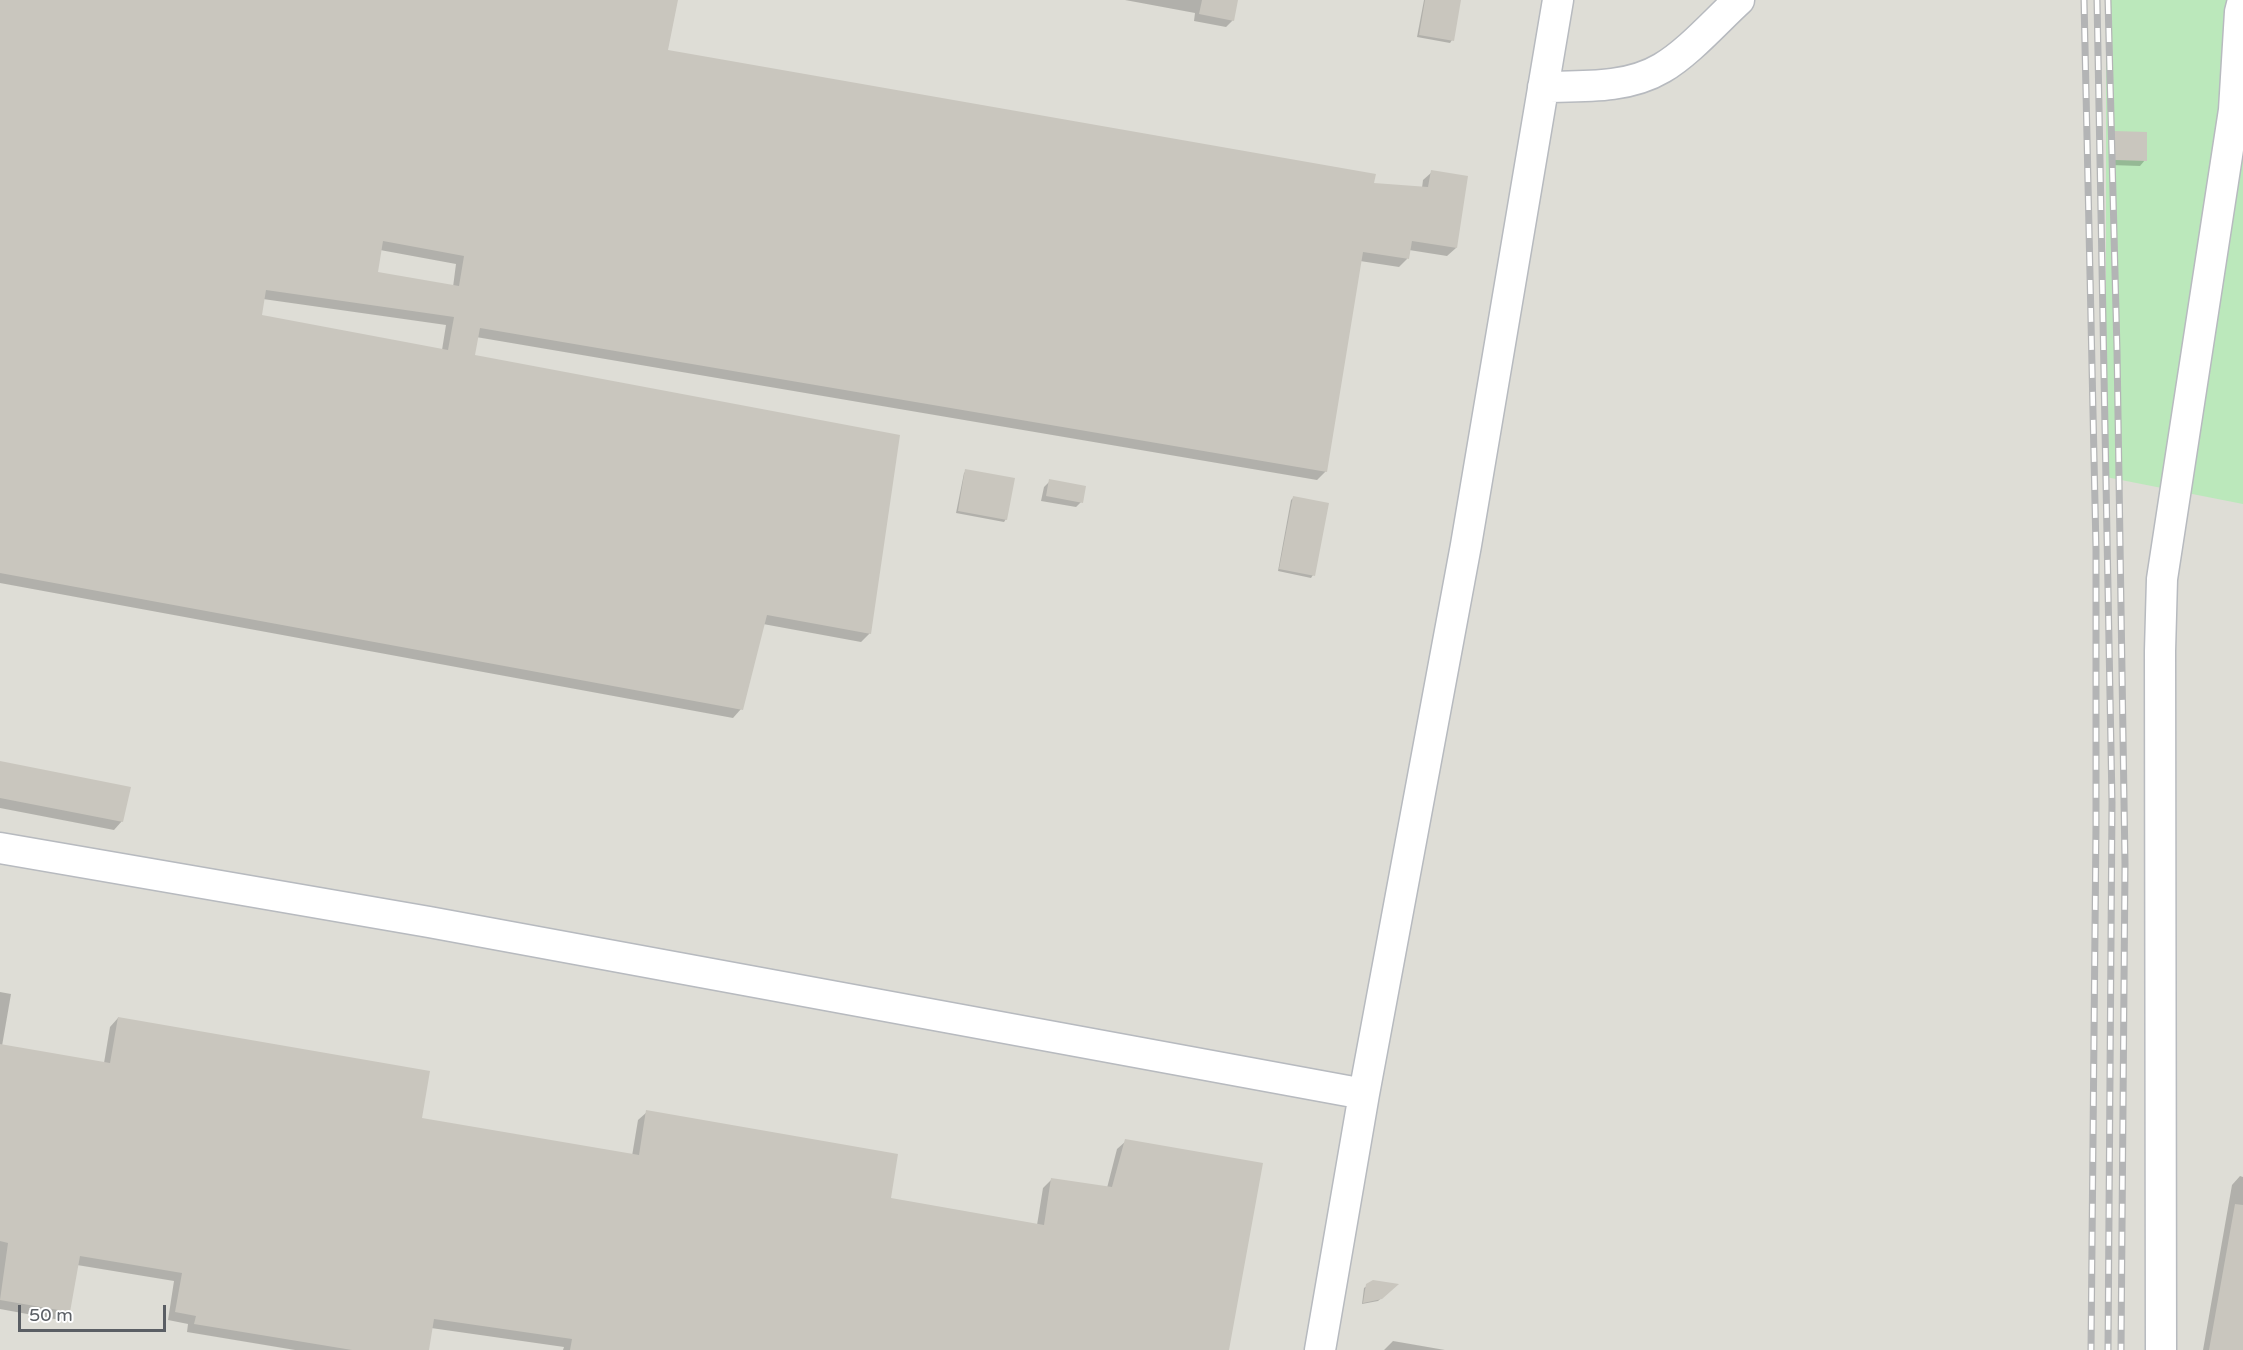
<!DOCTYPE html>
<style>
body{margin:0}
#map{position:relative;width:2243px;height:1350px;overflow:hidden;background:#eeebe1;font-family:"Varela Round",sans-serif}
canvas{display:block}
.scale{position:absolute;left:18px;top:1305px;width:148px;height:27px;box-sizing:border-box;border:3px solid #5a5e64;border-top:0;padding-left:8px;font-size:18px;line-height:21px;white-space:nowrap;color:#5a5e64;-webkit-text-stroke:4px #fff;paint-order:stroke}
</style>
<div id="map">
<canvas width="2243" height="1350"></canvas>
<div class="scale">50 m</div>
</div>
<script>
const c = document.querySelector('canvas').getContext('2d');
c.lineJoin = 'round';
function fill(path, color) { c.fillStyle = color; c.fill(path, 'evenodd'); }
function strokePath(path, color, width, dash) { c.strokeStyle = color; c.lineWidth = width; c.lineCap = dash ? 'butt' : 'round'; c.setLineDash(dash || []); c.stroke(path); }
fill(new Path2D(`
 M0,0H2127L2243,483V1350H0Z`), '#deddd6');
fill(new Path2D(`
 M2106,0H2243V504L2106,477Z`), '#bbe8bb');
fill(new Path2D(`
 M0,0H677L666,51L1373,185L1422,188L1423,180L1432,172L1456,248L1447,256L1409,250L1407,259L1399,267L1360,261L1326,471L1317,480L476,337L473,356L870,633L861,642L763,624L741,709L733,718L0,583ZM380,250L456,264L453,287L376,274ZM263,299L446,325L442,350L261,316Z
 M1125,0H1237L1233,20L1226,27L1194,21L1195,13Z
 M1424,0H1454L1452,40L1450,43L1417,37Z
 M2115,133L2145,160L2140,166L2110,165V138Z
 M966,471L1006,519L1004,522L956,513L964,473Z
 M1050,481L1081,502L1076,507L1041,501L1044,487Z
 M1293,498L1313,575L1311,578L1278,571L1291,500Z
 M0,762L122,821L114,830L0,808Z
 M0,992L11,994L2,1046L104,1063L110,1027L118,1018L421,1119L632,1156L638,1120L647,1112L889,1200L1037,1225L1043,1188L1052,1179L1107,1188L1117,1149L1126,1141L1228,1350H563L564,1347L431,1328L427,1350H295L187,1332L188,1324L168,1320L174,1281L77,1265L69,1311L60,1320L0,1309Z
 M2240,1176L2243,1177V1350H2203L2232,1185Z
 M1367,1286L1394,1287L1378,1301L1362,1304L1364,1288Z
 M1393,1341L1445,1350H1384Z`), '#0003');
fill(new Path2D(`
 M0,0H678L668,50L1376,174L1374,183L1428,187L1431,170L1468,176L1457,248L1412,241L1409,259L1363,252L1327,472L480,328L475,355L900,435L871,634L767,615L743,710L0,573ZM383,241L464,256L459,286L378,272ZM266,290L454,317L448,350L262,315Z
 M1202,0H1238L1234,21L1199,14Z
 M1425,0H1461L1454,41L1419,35Z
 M2114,131L2147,132V161L2115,160Z
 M965,469L1015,478L1007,520L958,511Z
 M1049,479L1086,486L1083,503L1046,496Z
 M1293,496L1329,503L1315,576L1279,569Z
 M0,761L131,787L123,822L0,798Z
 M118,1017L430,1071L422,1118L639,1155L646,1110L898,1154L891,1198L1044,1225L1051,1178L1112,1187L1125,1139L1263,1163L1229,1350H570L572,1339L434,1319L429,1350H352L194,1324L196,1316L175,1312L182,1273L80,1256L70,1312L0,1300L8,1243L0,1241V1044L110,1063Z
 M2235,1204L2243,1205V1350H2209Z
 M1373,1280L1399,1284L1382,1299L1363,1303L1366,1284Z`), '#c9c6be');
const minor = new Path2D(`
 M1543,87C1582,86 1627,89 1662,68C1688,53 1716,21 1739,0
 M0,848L429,922L1364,1094
 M1320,1350L1364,1094L1466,545L1558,0
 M2161,1350L2160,651L2162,579L2234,110L2240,12L2243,0`);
strokePath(minor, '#b7babf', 33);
strokePath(minor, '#fff', 30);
const rail = new Path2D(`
 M2084,0L2096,549V825L2091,1350
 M2097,0L2112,802L2108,1350
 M2108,0L2117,350L2125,864L2121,1350`);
strokePath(rail, '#b3b4b5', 7);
strokePath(rail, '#fff', 4.5, [14]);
</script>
